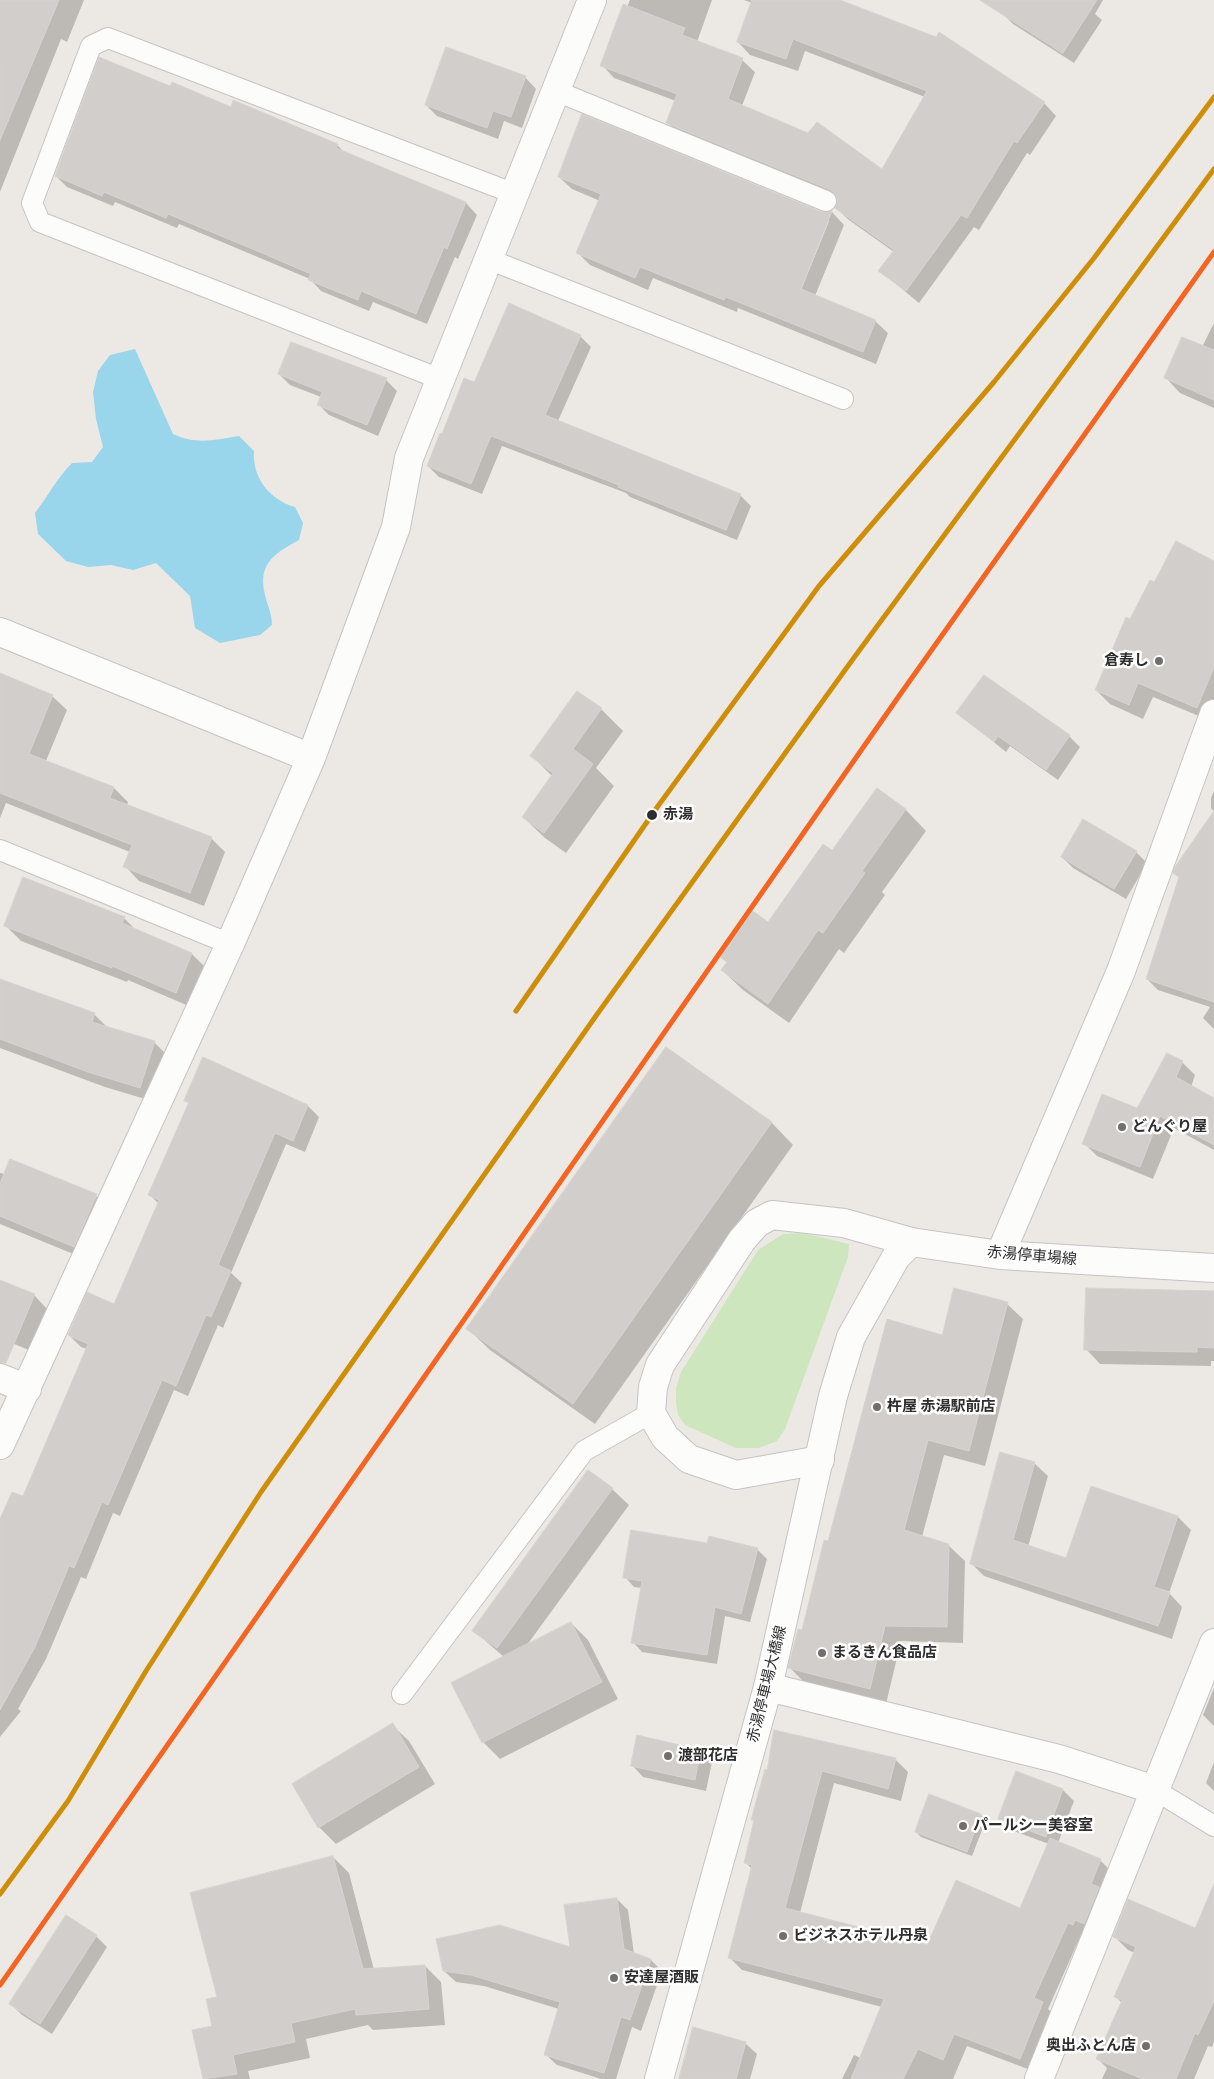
<!DOCTYPE html>
<meta charset="utf-8">
<style>
body{margin:0}
canvas{display:block;background:#ece8e4}
</style>
<canvas width="1214" height="2079"></canvas>
<script>
const c = document.querySelector('canvas').getContext('2d');
c.lineJoin = 'round';
function fill(path, color) { c.fillStyle = color; c.fill(path, 'evenodd'); }
function strokePath(path, color, width, dash) { c.strokeStyle = color; c.lineWidth = width; c.lineCap = dash ? 'butt' : 'round'; c.setLineDash(dash || []); c.stroke(path); }
function drawText(font, color, halo, rows, align = 'center') {
  c.font = font + ' Cabin,"Noto Sans JP",sans-serif'; c.lineWidth = 5; c.setLineDash([]); c.textBaseline = 'middle'; c.strokeStyle = halo; c.fillStyle = color; for (const [text, x, y, turn = 0] of rows) {
    c.save(); c.translate(x, y); c.rotate((+turn || 0) * Math.PI / 180); c.textAlign = isNaN(turn) ? turn : align; if (halo) c.strokeText(text, 0, 0); c.fillText(text, 0, 0); c.restore();
  }
}
fill(new Path2D(`
 M803,1233L849,1244L848,1257L785,1429L777,1441L759,1448H736L685,1425L678,1415L676,1402V1388L681,1372L758,1250L783,1234Z`), '#cee6be');
fill(new Path2D(`
 M135,349L173,434C197,445 213,440 239,436L254,451C252,478 270,500 295,507L303,523L299,540C277,552 259,562 264,590C266,603 272,612 272,625L260,635L220,643L195,628L190,596L156,563L133,570L111,565L88,567L66,561L38,534L35,513C48,496 57,478 72,463L92,462L103,447L96,419L93,392L98,371L110,355Z`), '#99d6ec');
fill(new Path2D(`
 M0,0H84L67,42L61,39L0,192Z
 M630,0H712L697,42L742,60L755,72L742,106L882,171L925,97L805,51L798,71L750,55L738,42L752,3L744,0H838L1044,103L1056,116L1030,155L1027,153L979,230L974,227L919,303L884,274L894,252L849,220L836,208L839,200L680,135L668,123L676,101L614,78L602,65Z
 M1010,0H1103L1095,14L1102,20L1074,63L1013,24L1002,13Z
 M525,77L536,89L522,128L504,121L498,139L437,116L426,105Z
 M171,88L337,145L345,153L466,203L477,215L458,259L455,257L427,324L373,302L369,311L321,291L310,279L179,224L177,228L115,202L113,206L67,187L56,176Z
 M559,177L821,213L832,212L844,225L815,296L875,321L888,333L876,364L738,308L737,312L653,278L648,290L590,265L578,253L600,201L572,189ZM827,221H829L799,295L797,294Z
 M1214,323V408L1180,393L1166,378L1202,347Z
 M580,336L591,347L558,421L740,495L751,506L737,540L630,497L626,493L502,446L482,494L439,477L428,466L443,435L475,384Z
 M279,374L386,380L397,391L378,436L329,415L318,404L321,397L290,385Z
 M1214,562V714L1211,721L1153,697L1143,719L1110,704L1096,690L1131,620L1155,584Z
 M0,675L52,696L67,710L46,761L114,788L128,802L127,805L211,838L225,852L204,906L139,881L125,866L130,852L6,803L0,818Z
 M985,677L1069,736L1080,747L1058,780L1010,746L1006,752L958,713Z
 M601,709L623,731L596,768L614,786L566,853L545,838L523,817L552,776L532,756Z
 M877,789L906,810L926,831L882,892L885,895L844,953L839,949L789,1023L743,990L722,970L769,923L832,852Z
 M1214,791V812L1211,808V798Z
 M1136,852L1147,863L1126,899L1073,868L1062,857Z
 M1214,857V1029L1203,1018L1210,1007L1158,990L1147,979Z
 M124,918L137,931L192,954L207,969L191,1007L128,980L127,982L21,941L5,925Z
 M0,980L94,1014L108,1028L154,1042L169,1057L155,1102L105,1087L0,1048Z
 M667,1049L772,1123L793,1145L595,1424L490,1350L468,1329Z
 M1182,1062L1195,1075L1191,1087L1214,1099V1150L1174,1128L1153,1179L1097,1156L1084,1143L1137,1109Z
 M186,1101L308,1106L319,1117L305,1152L286,1144L231,1273L242,1283L223,1328L218,1325L188,1396L174,1390L120,1516L113,1513L86,1579L81,1577L46,1659L18,1709L21,1711L0,1737V1522L24,1498L87,1349L81,1347L69,1335L115,1305L159,1204L150,1195L189,1104Z
 M0,1173L96,1196L110,1210L88,1260L0,1224Z
 M0,1281L34,1295L48,1310L31,1351L0,1338Z
 M1214,1291V1361H1211V1366L1100,1364L1086,1349Z
 M1007,1304L1023,1319L985,1466L944,1455L922,1537L948,1545L965,1561L963,1643L901,1641L886,1704L806,1684L790,1668L829,1542L943,1336Z
 M1034,1463L1048,1476L1028,1547L1067,1560L1178,1517L1191,1530L1169,1593L1182,1607L1172,1639L984,1576L971,1563Z
 M612,1489L629,1505L527,1645L571,1623L588,1640L618,1699L500,1759L483,1742L504,1657L474,1631Z
 M708,1545L757,1549L767,1559L750,1622L725,1616L717,1664L642,1652L633,1642L642,1588L634,1587L625,1577Z
 M1214,1688V1726L1203,1715Z
 M392,1725L409,1741L435,1784L336,1844L319,1827Z
 M700,1751L712,1762L706,1791L643,1777L632,1765Z
 M895,1759L908,1772L901,1801L834,1783L800,1913L928,1946L1021,1910L1049,1844L1011,1830L1000,1819L1017,1773L1063,1790L1074,1801L1058,1843L1100,1860L1113,1873L1086,1937L1081,1935L1048,2009L1055,2016L1033,2071L967,2046L953,2079H842L854,2055L861,2058L882,2007L742,1970L729,1957L752,1869L745,1862L755,1822L753,1819L765,1771Z
 M1214,1762V1791L1206,1783Z
 M929,1795L981,1815L986,1820L972,1856L921,1837L916,1832Z
 M333,1857L349,1873L374,1970L425,1966L441,1982L445,2025L373,2030L368,2025L306,2039L310,2058L248,2071L250,2079H205L219,1997Z
 M617,1899L628,1910L634,1954L651,1960L662,1971L641,2031L632,2027L616,2079H601L557,2065L545,2054L559,2009L484,1986L456,1982L444,1971L572,1949Z
 M96,1936L107,1947L52,2034L22,2015L11,2004Z
 M1114,1936L1214,1953V2042L1212,2047L1208,2046L1194,2079H1102L1107,2068L1098,2059L1122,2003L1116,1997L1135,1953L1128,1950Z
 M745,2043L757,2054L750,2079H682Z`), '#0003');
const building = new Path2D(`
 M0,0H59L0,140Z
 M752,0H840L936,37L939,32L1045,102L1017,143L1014,141L967,218L961,215L906,291L878,271L894,250L835,208L838,199L831,190L666,123L677,94L600,66L623,4L685,28L682,35L743,58L728,99L808,133L817,122L882,169L927,91L793,39L786,59L737,42Z
 M980,0H1097L1063,53Z
 M446,47L526,76L511,117L493,111L487,128L425,105Z
 M99,57L170,86L172,82L231,107L233,100L338,144L336,148L466,202L447,249L444,247L416,314L361,291L358,300L308,280L311,274L255,250L168,214L166,218L104,192L102,196L55,176Z
 M582,114L822,212L832,211L801,289L876,320L863,352L726,297L724,300L640,267L635,278L576,253L601,194L558,177Z
 M509,303L581,335L545,415L741,494L726,530L618,487L619,485L491,436L471,484L427,466L440,433L442,434L464,378L474,382Z
 M1182,337L1214,350V400L1164,378Z
 M291,342L387,378L367,425L317,405L322,392L278,374Z
 M1176,541L1214,561V667L1197,708L1138,683L1129,705L1095,690L1126,617L1130,619L1150,580L1154,582Z
 M0,673L53,695L29,754L114,787L110,798L212,837L190,893L123,867L132,845L0,793Z
 M984,675L1070,735L1046,770L998,736L994,742L956,713Z
 M577,691L602,708L573,749L593,764L544,833L522,817L553,773L530,756Z
 M877,788L906,809L862,871L865,873L823,933L818,930L768,1004L721,970L727,962L720,957L753,911L768,922L823,844L832,850Z
 M1214,811V1002L1146,979L1179,877L1173,873L1175,867Z
 M1083,819L1137,851L1114,889L1061,857Z
 M23,877L125,917L122,923L192,953L176,993L112,966V968L4,926Z
 M0,979L95,1013L92,1022L155,1041L140,1088L88,1072L0,1039Z
 M666,1047L772,1122L573,1404L466,1329Z
 M1167,1053L1183,1061L1176,1077L1214,1098V1145L1160,1116L1140,1167L1082,1144L1102,1094L1137,1108Z
 M203,1057L308,1105L293,1141L275,1133L218,1265L231,1271L211,1317L206,1315L176,1386L162,1380L108,1505L102,1502L74,1568L69,1566L35,1647L0,1710V1519L12,1492L23,1496L88,1344L68,1335L87,1292L114,1304L159,1200L148,1195L189,1102L184,1101Z
 M10,1159L97,1194L74,1247L0,1216V1184Z
 M0,1280L35,1294L6,1363H0Z
 M954,1288L1008,1302L969,1451L928,1440L904,1530L949,1544L947,1627L885,1626L870,1689L788,1668L798,1629L802,1630L824,1540L828,1541L887,1319L942,1335Z
 M1086,1288L1214,1291V1348L1197,1347V1352L1084,1350Z
 M1000,1452L1035,1462L1013,1540L1066,1558L1091,1486L1178,1516L1154,1587L1170,1592L1158,1626L970,1564Z
 M588,1470L613,1488L497,1648L472,1631Z
 M631,1530L707,1543L709,1536L758,1548L741,1614L715,1607L707,1655L631,1643L642,1581L623,1578Z
 M571,1622L602,1682L482,1743L451,1683Z
 M393,1723L419,1767L318,1828L292,1784Z
 M774,1730L896,1758L888,1789L822,1771L785,1908L909,1940L910,1938L927,1945L956,1880L1020,1908L1050,1838L1101,1859L1091,1884L1099,1887L1084,1924L1075,1920L1073,1925L1068,1923L1034,1998L1043,2002L1020,2059L954,2034L943,2060L918,2049L903,2079H851L884,1999L728,1958L752,1865L744,1863L754,1820H751L765,1769L767,1770Z
 M637,1735L701,1750L695,1780L631,1766Z
 M1016,1771L1063,1789L1046,1837L998,1819Z
 M929,1794L981,1814L967,1852L915,1832Z
 M333,1856L363,1969L425,1965L429,2009L356,2015L355,2009L291,2023L295,2042L233,2055L237,2074L203,2079L192,2030L212,2026L206,1999L217,1997L190,1893Z
 M1214,1884V2001L1198,2035L1195,2033L1176,2079H1142L1096,2059L1122,2000L1114,1997L1136,1947L1113,1937L1128,1899L1195,1928Z
 M617,1898L624,1949L651,1959L630,2020L621,2017L604,2073L544,2055L560,2002L471,1975L443,1971L436,1939L500,1925L570,1947L564,1905Z
 M66,1915L97,1935L40,2024L9,2004Z
 M693,2027L746,2042L736,2079H679Z`);
fill(building, '#d1cecb');
strokePath(building, '#d7d4d0', 1);
const lane = new Path2D(`
 M556,91L826,201
 M488,259L843,399
 M440,379L40,222L32,203L91,46L108,38L515,194
 M0,850L230,944
 M402,1694L584,1451L651,1413
 M1155,1790L1214,1826`);
const street = new Path2D(`
 M0,632L311,758
 M0,1378L27,1389
 M0,1445L230,944L311,758L396,527L409,458L592,0
 M820,1460L736,1475L689,1459L665,1437L651,1413L653,1387L660,1365L742,1240L757,1223L772,1215L844,1223L911,1242
 M768,1687L1059,1759L1155,1790
 M1039,2079L1214,1643`);
const secondary = new Path2D(`
 M1000,1255L1121,971L1214,714
 M659,2079L768,1687L833,1396L851,1337L896,1257L911,1242L1000,1255L1214,1268`);
strokePath(lane, '#c5c4c5', 22);
strokePath(street, '#c5c4c5', 30);
strokePath(secondary, '#c5c4c5', 30);
strokePath(lane, '#fcfcfb', 20);
strokePath(street, '#fcfcfb', 28);
strokePath(secondary, '#fcfcfb', 28);
const rail = new Path2D(`
 M516,1011L658,806`);
strokePath(rail, '#dfdfe1', 5.5);
strokePath(rail, '#fff', 4, [11]);
strokePath(new Path2D(`
 M0,1985L899,696L1214,252`), '#f26522', 5);
strokePath(new Path2D(`
 M516,1011L658,806L819,586L994,382L1094,258L1214,97
 M0,1894L68,1801L146,1671L261,1492L598,1013L853,659L1214,169`), '#cf8e09', 5);
for (const [x, y, r, color] of [
 [1159,661,5,"#706f6e"],
 [652,815,6,"#2e2e2e"],
 [1122,1127,5,"#706f6e"],
 [877,1407,5,"#706f6e"],
 [822,1653,5,"#706f6e"],
 [668,1756,5,"#706f6e"],
 [963,1826,5,"#706f6e"],
 [783,1936,5,"#706f6e"],
 [614,1978,5,"#706f6e"],
 [1146,2046,5,"#706f6e"]
]) { const dot = new Path2D(); dot.arc(x, y, r, 0, 2 * Math.PI); c.fillStyle = color; c.fill(dot); strokePath(dot, '#fff', 2); }
drawText('bold 15px', '#2e2e2e', '#fff', [
 ["倉寿し",1149,661,"right"],
 ["どんぐり屋",1132,1127],
 ["杵屋 赤湯駅前店",887,1407],
 ["まるきん食品店",832,1653],
 ["渡部花店",678,1756],
 ["パールシー美容室",973,1826],
 ["ビジネスホテル丹泉",793,1936],
 ["安達屋酒販",624,1978],
 ["奥出ふとん店",1136,2046,"right"]
], 'left');
drawText('bold 15px', '#2e2e2e', '#fff', [
 ["赤湯",663,815]
], 'left');
drawText('15px', '#2e2e2e', '#fff', [
 ["赤湯停車場線",1032,1256,5],
 ["赤湯停車場大橋線",767,1684,-76]
]);
</script>
